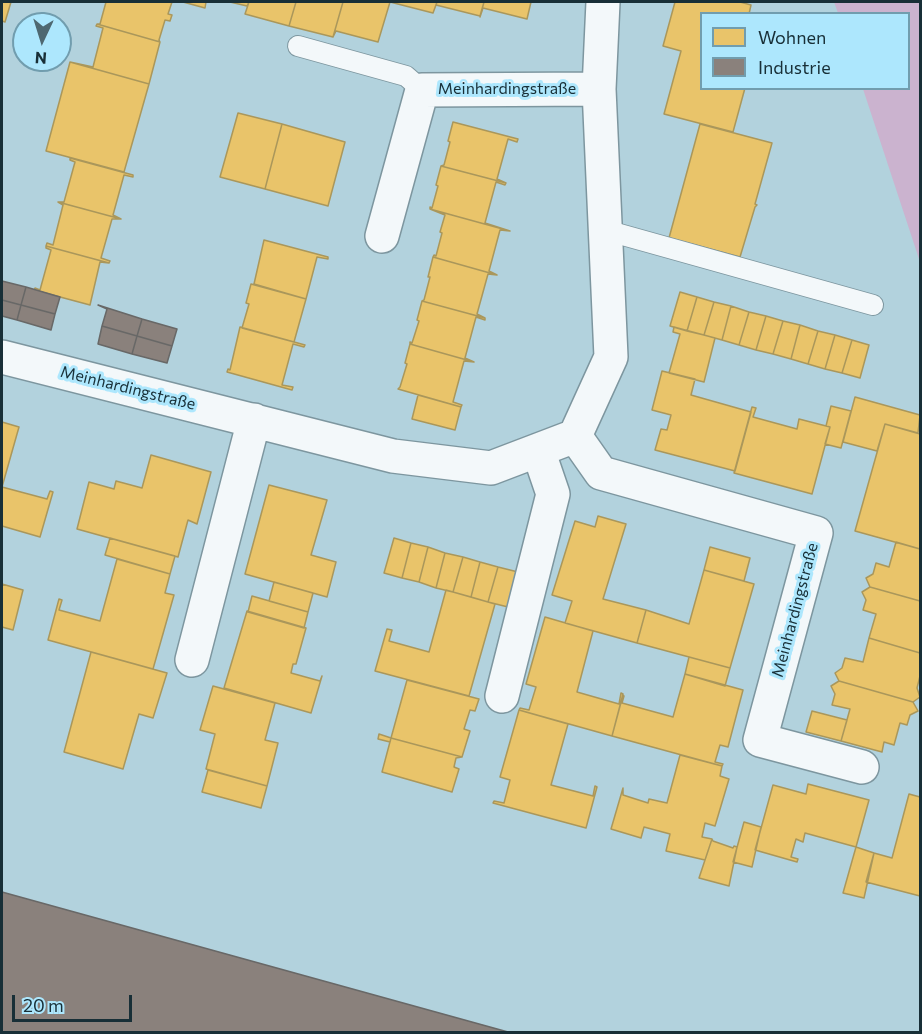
<!DOCTYPE html>
<meta charset="utf-8">
<style>
body{margin:0}
#map{position:relative;width:922px;height:1034px;overflow:hidden;background:#b2d2dd;font-family:Commissioner,sans-serif}
canvas{display:block}
.frame{position:absolute;inset:0;border:3px solid #182f37;pointer-events:none}
.legend{position:absolute;left:700px;top:12px;width:210px;height:78px;box-sizing:border-box;background:#ade7fd;border:2px solid #719dae;margin:0;padding:8px 10px;list-style:none;font-size:18px;color:#182f37}
.legend li{display:flex;align-items:center;gap:12px;height:30px}
.legend b{width:30px;border:2px solid #719dae}
.north{position:absolute;left:12px;top:12px;width:60px;height:60px;box-sizing:border-box;background:#ade7fd;border:2px solid #719dae;border-radius:50%;rotate:184deg;font-size:16px;font-weight:700;line-height:24px;text-align:center;color:#182f37}
.north::after{content:'';display:block;margin:auto;width:21px;height:27px;background:#4e6871;clip-path:polygon(50% 0,100% 100%,50% 72%,0 100%)}
.scale{position:absolute;left:12px;top:995px;width:120px;height:27px;box-sizing:border-box;border:3px solid #182f37;border-top:0;padding-left:8px;font-size:18px;line-height:21px;white-space:nowrap;color:#182f37;-webkit-text-stroke:4px #ade7fd;paint-order:stroke}
</style>
<div id="map">
<canvas width="922" height="1034"></canvas>
<div class="frame"></div>
<ul class="legend">
<li><b style="height:16px;background:#e9c46a"></b>Wohnen</li>
<li><b style="height:16px;background:#8a817c"></b>Industrie</li>
</ul>
<div class="north">N</div>
<div class="scale">20 m</div>
</div>
<script>
const c = document.querySelector('canvas').getContext('2d');
c.lineJoin = 'round';
function fill(path, color) { c.fillStyle = color; c.fill(path, 'evenodd'); }
function strokePath(path, color, width, dash) { c.strokeStyle = color; c.lineWidth = width; c.lineCap = dash ? 'butt' : 'round'; c.setLineDash(dash || []); c.stroke(path); }
function drawText(font, color, halo, rows, align = 'center') {
  c.font = font + ' Commissioner,sans-serif'; c.lineWidth = 6; c.setLineDash([]); c.textBaseline = 'middle'; c.strokeStyle = halo; c.fillStyle = color; for (const [text, x, y, turn = 0] of rows) {
    c.save(); c.translate(x, y); c.rotate((+turn || 0) * Math.PI / 180); c.textAlign = isNaN(turn) ? turn : align; if (halo) c.strokeText(text, 0, 0); c.fillText(text, 0, 0); c.restore();
  }
}
fill(new Path2D(`
 M834,2H920V262L863,89L908,88V14L838,13Z`), '#cbb3cf');
const homes = new Path2D(`
 M2,2H11L5,22L2,21Z
 M106,2H172L168,14L172,15L170,21L165,20L159,40L160,42L97,24H100Z
 M183,2H206L205,8Z
 M230,2H249L247,6Z
 M249,2H296L289,26L245,14Z
 M296,2H343L333,37L289,26Z
 M343,2H390L378,42L336,31L333,37Z
 M390,2H437L433,13Z
 M437,2H484L480,16L436,5L433,13Z
 M484,2H531L527,19L483,8L480,17Z
 M675,2H740L751,5L749,14H702V88H745L733,132L664,114L681,51L663,46Z
 M97,24L160,42L149,84L70,62L93,67L103,28L96,26Z
 M70,62L149,84L124,172L46,151Z
 M238,113L282,124L265,189L220,177Z
 M453,122L518,139L517,142L508,139L497,179L506,183L441,166L444,165L450,142L448,141Z
 M282,124L345,142L328,206L265,189Z
 M700,124L772,143L755,204L757,205L755,207L740,257L669,238Z
 M70,158L133,175V177L124,175L113,215L121,219L58,202H64L75,162L70,160Z
 M441,166L506,183L505,185L496,182L485,223L510,231L430,209V207L432,208L438,186L436,185Z
 M58,202L121,219H112L101,258L110,261L109,263L46,246L47,243L53,245L63,205Z
 M430,209L510,231L500,230L489,271L497,275L433,257L434,255L436,256L442,233L440,232L445,215Z
 M264,240L328,257V259L317,257L306,299L254,284Z
 M46,246L109,263L100,262L90,305L34,290L35,288L40,290L51,250L46,248Z
 M433,257L497,275L488,274L477,314L485,318L422,301L424,300L430,277H428Z
 M251,284L306,299L294,342L242,328L249,304L246,303Z
 M680,292L697,297L687,331L670,326Z
 M697,297L714,302L704,335L687,331Z
 M422,301L485,318V320L476,317L465,358L474,362L410,344V342L412,343L419,321L417,320Z
 M714,302L731,306L722,340L704,335Z
 M731,306L749,312L739,345L722,340Z
 M749,312L766,316L756,350L739,345Z
 M766,316L783,321L773,354L756,350Z
 M783,321L800,325L791,359L773,354Z
 M800,325L818,331L808,364L791,359Z
 M240,327L305,345L304,347L293,344L282,385L293,387L292,390L227,372L228,369L230,370Z
 M674,327L715,338L704,382L669,373L680,334L673,332Z
 M818,331L835,335L825,369L808,364Z
 M835,335L852,340L842,373L825,369Z
 M852,340L869,345L860,378L842,373Z
 M410,344L474,362L464,361L453,402L462,405L461,407L398,389L400,387L407,364L405,363Z
 M662,371L695,379L691,395L751,412L735,471L655,450L661,429L667,430L671,415L652,410Z
 M418,395L461,407L455,430L412,419Z
 M855,397L920,415L918,433L885,424L877,451L843,442Z
 M831,406L851,411L841,448L825,444L830,427L826,426Z
 M752,407L756,408L753,417L797,429L799,419L830,427L812,494L734,473Z
 M2,422L19,427L2,487L47,499L50,491L53,492L40,537L2,526Z
 M885,424L920,434V549L855,531Z
 M151,455L211,472L197,524L188,520L178,557L77,529L89,482L114,489L116,481L142,488Z
 M269,485L327,500L311,555L336,562L327,597L245,574Z
 M598,516L626,524L603,599L646,610L637,643L565,623L572,601L552,595L575,521L595,527Z
 M110,538L175,556L170,574L105,555Z
 M394,538L411,543L402,578L384,573Z
 M896,542L920,549V601L870,587L866,578L873,574L876,563L889,567Z
 M411,543L428,547L419,582L402,578Z
 M428,547L445,553L436,588L419,582Z
 M710,547L750,558L744,581L704,570Z
 M445,553L463,557L453,592L436,588Z
 M463,557L480,562L471,597L453,592Z
 M117,559L170,574L165,593L174,595L153,669L48,640L59,599L62,600L59,610L100,621Z
 M480,562L498,567L488,602L471,597Z
 M498,567L522,573L512,608L488,602Z
 M704,570L754,584L730,668L637,643L646,610L689,624Z
 M274,582L313,593L308,612L269,601Z
 M2,584L23,590L13,630L2,627Z
 M870,587L920,601V653L869,638L876,614L863,610L866,600L862,592Z
 M446,590L495,604L469,696L375,671L387,629L392,630L389,641L429,652Z
 M252,596L308,612L304,628L248,612Z
 M247,611L306,628L296,664H293L291,673L320,681L322,676L311,713L224,688Z
 M545,617L593,631L577,692L619,704L621,693L623,694L612,736L519,710L520,708L529,710L536,687L526,684Z
 M869,638L920,653V676L917,688L920,697L913,702L839,681L835,673L842,668L845,658L863,662Z
 M91,652L167,673L153,718L139,714L123,769L64,752Z
 M689,657L730,668L725,686L685,674Z
 M685,674L743,690L728,747L720,745L715,762L723,764L722,766L612,736L623,695L624,696L622,703L673,717Z
 M407,680L479,699L475,711L470,710L464,729L470,731L462,757L391,738Z
 M839,681L913,702L918,711L910,715L907,725L900,723L894,745L884,742L882,752L841,741L850,709L832,705L835,694L831,686Z
 M213,686L275,703L265,740L278,743L267,786L206,769L215,734L200,730Z
 M519,710L568,724L551,785L593,796L595,786L597,787L586,828L493,803L494,801L504,803L510,780L500,777Z
 M812,711L847,720L841,741L806,732Z
 M379,734L391,738L390,742L378,739Z
 M391,738L462,757L456,758L454,767L459,769L452,792L382,772Z
 M680,755L722,766L720,776L729,779L715,826L705,823L702,837L712,839L705,860L666,851L670,834L644,827L641,838L611,829L623,788V795L648,803L649,799L667,803Z
 M208,770L267,786L261,808L202,792Z
 M808,784L869,800L856,847L805,833L803,842L796,839L791,857L798,859L797,862L755,850L773,785L806,794Z
 M909,794L920,797V896L866,882L874,853L892,858Z
 M744,822L761,827L752,867L733,862Z
 M712,839L713,841L733,848L734,846L737,847L729,886L699,878Z
 M856,847L874,853L864,898L843,893Z`);
fill(homes, '#e9c46a');
strokePath(homes, '#aa975b', 1.5);
const industry = new Path2D(`
 M2,281L26,287L21,305L2,300Z
 M26,287L60,297L55,314L21,305Z
 M2,300L21,305L17,320L2,316Z
 M21,305L55,314L51,330L17,320Z
 M98,305L142,319L137,336L102,326L107,309Z
 M142,319L177,329L172,346L137,336Z
 M102,326L137,336L132,354L98,344Z
 M137,336L172,346L167,363L132,354Z
 M2,892L508,1032H2Z`);
fill(industry, '#8a817c');
strokePath(industry, '#686867', 1.5);
const service = new Path2D(`
 M298,46L406,76L422,90
 M605,230L873,305`);
const minor = new Path2D(`
 M382,236L422,90L599,89
 M2,357L393,456L491,468L575,436L611,357L599,89L603,2
 M575,436L601,473L816,533L760,740L862,767
 M192,660L254,420
 M502,696L553,494L538,450`);
strokePath(service, '#7d969f', 22);
strokePath(minor, '#7d969f', 36);
strokePath(service, '#f3f8fa', 20);
strokePath(minor, '#f3f8fa', 33);
drawText('16px', '#182f37', '#ade7fd', [
 ["Meinhardingstraße",507,89],
 ["Meinhardingstraße",128,388,14],
 ["Meinhardingstraße",795,610,-75]
]);
</script>
